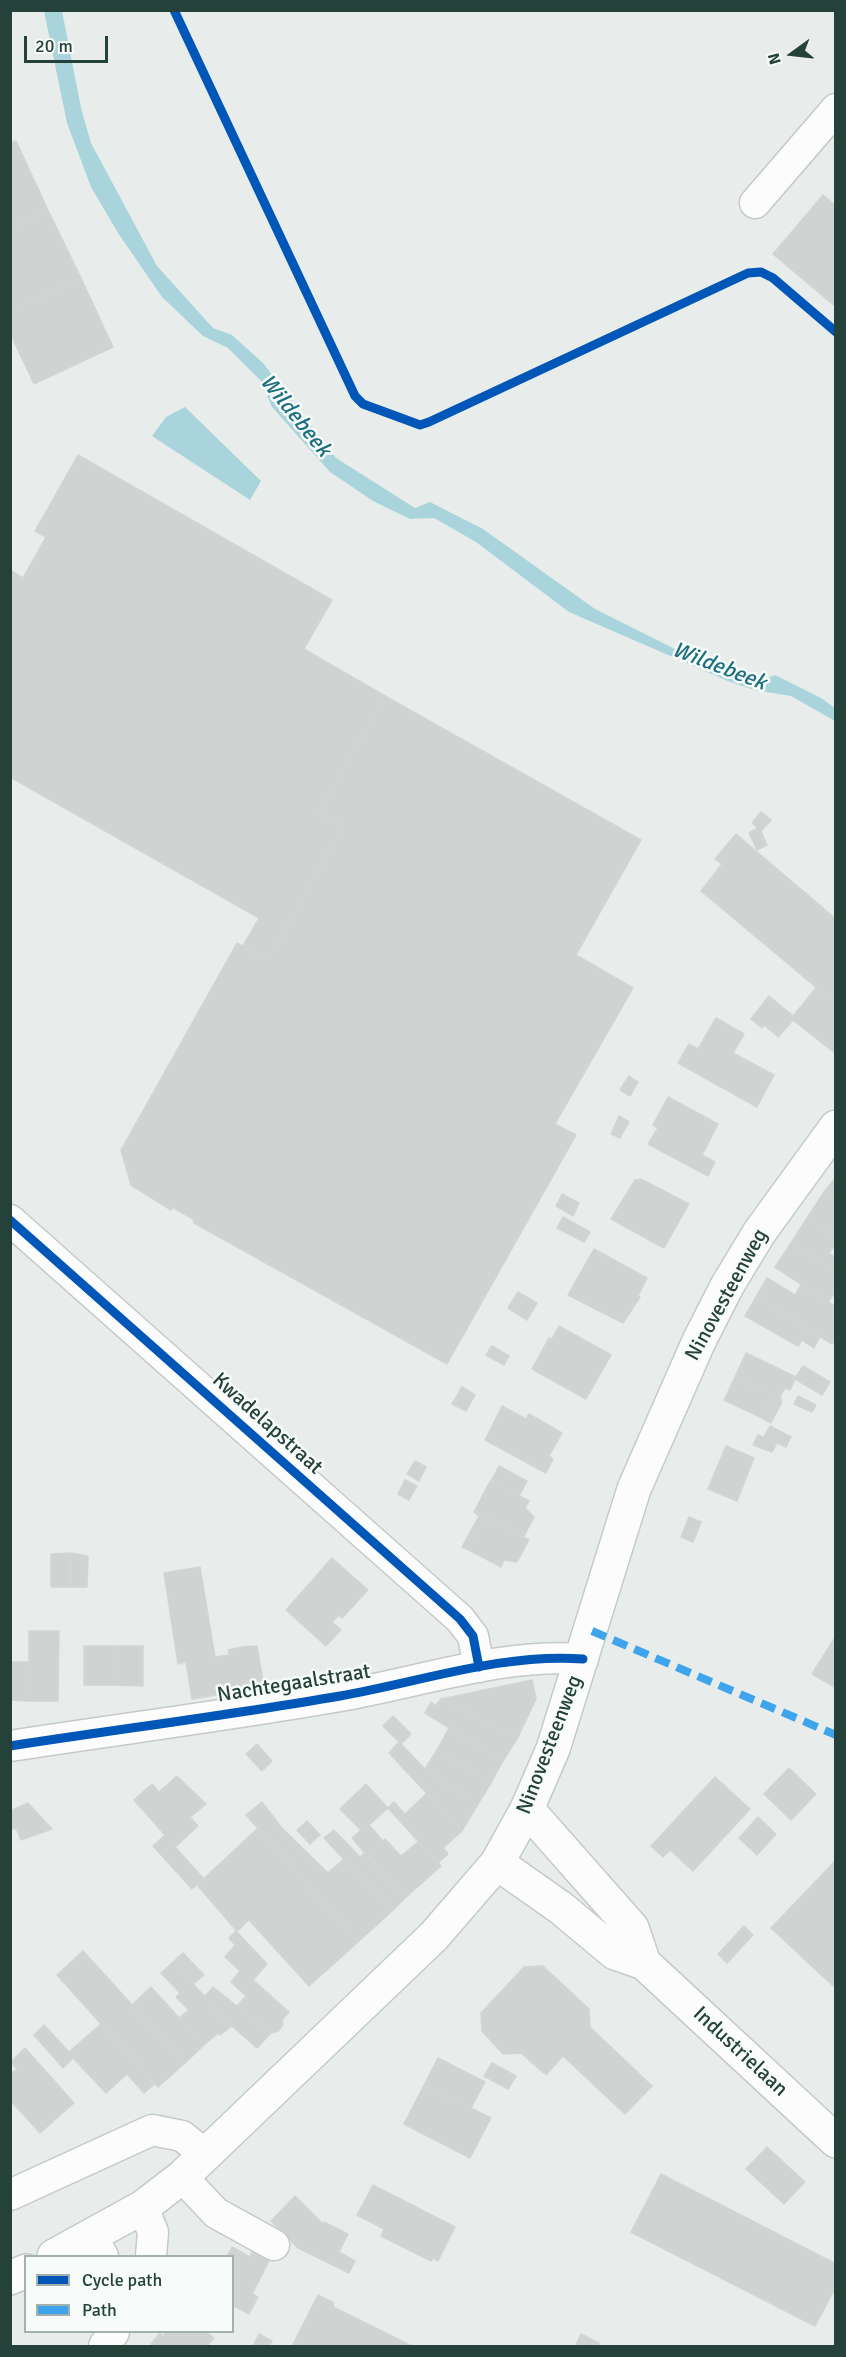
<!DOCTYPE html>
<style>
body{margin:0}
#map{position:relative;width:846px;height:2357px;overflow:hidden;background:#e8edeb;font-family:Signika,sans-serif}
canvas{display:block}
.frame{position:absolute;inset:0;border:12px solid #24423a;pointer-events:none}
.legend{position:absolute;left:24px;top:2255px;width:210px;height:78px;box-sizing:border-box;background:#f7fbf9;border:2px solid #a3b1ad;margin:0;padding:8px 10px;list-style:none;font-size:18px;color:#24423a}
.legend li{display:flex;align-items:center;gap:12px;height:30px}
.legend b{width:30px;border:2px solid #a3b1ad}
.north{position:absolute;left:762px;top:24px;width:60px;height:60px;-webkit-text-stroke:4px #f7fbf9;paint-order:stroke;rotate:255deg;font-size:16px;font-weight:700;line-height:24px;text-align:center;color:#24423a}
.north::after{content:'';display:block;margin:auto;width:21px;height:27px;background:#24423a;clip-path:polygon(50% 0,100% 100%,50% 72%,0 100%)}
.scale{position:absolute;left:24px;top:36px;width:84px;height:27px;box-sizing:border-box;border:3px solid #24423a;border-top:0;padding-left:8px;font-size:18px;line-height:21px;white-space:nowrap;color:#24423a;-webkit-text-stroke:4px #f7fbf9;paint-order:stroke}
</style>
<div id="map">
<canvas width="846" height="2357"></canvas>
<div class="frame"></div>
<ul class="legend">
<li><b style="height:8px;background:#0057b8"></b>Cycle path</li>
<li><b style="height:8px;background:#3ea4ec"></b>Path</li>
</ul>
<div class="north">N</div>
<div class="scale">20 m</div>
</div>
<script>
const c = document.querySelector('canvas').getContext('2d');
c.lineJoin = 'round';
function fill(path, color) { c.fillStyle = color; c.fill(path, 'evenodd'); }
function strokePath(path, color, width, dash) { c.strokeStyle = color; c.lineWidth = width; c.lineCap = dash ? 'butt' : 'round'; c.setLineDash(dash || []); c.stroke(path); }
function drawText(font, color, halo, rows, align = 'center') {
  c.font = font + ' Signika,sans-serif'; c.lineWidth = 5; c.setLineDash([]); c.textBaseline = 'middle'; c.strokeStyle = halo; c.fillStyle = color; for (const [text, x, y, turn = 0] of rows) {
    c.save(); c.translate(x, y); c.rotate((+turn || 0) * Math.PI / 180); c.textAlign = isNaN(turn) ? turn : align; if (halo) c.strokeText(text, 0, 0); c.fillText(text, 0, 0); c.restore();
  }
}
fill(new Path2D(`
 M44,11H62L81,108L91,143L157,266L213,328L232,335L263,363L336,458L415,508L430,502L483,529L595,609L697,660L758,682L775,675L821,698L835,708V721L791,696L754,690L728,681L569,612L476,542L434,518L410,519L373,501L330,472L272,407L261,381L228,348L203,336L162,297L118,233L91,187L67,123Z
 M185,407L261,481L250,500L152,436L166,417Z`), '#a9d4db');
const building = new Path2D(`
 M16,141L48,210L10,228V144Z
 M823,195L836,206V307L773,254Z
 M48,210L81,278L10,311V228Z
 M81,278L113,347L34,384L10,333V311Z
 M78,455L332,600L304,649L385,696L319,812L343,826L268,960L243,946L259,918L10,777V574L12,571L23,578L46,537L35,531Z
 M385,696L641,840L576,955L633,988L555,1124L576,1135L447,1364L194,1223L193,1219L172,1207L171,1210L131,1185L121,1150L237,943L268,960L343,826L319,812Z
 M761,812L771,820L761,831L767,845L757,850L749,833L758,828L752,823Z
 M736,834L836,919V1004L701,891L722,864L715,859Z
 M816,988L836,1004V1054L793,1020L778,1037L764,1025L762,1028L751,1019L769,996L793,1016Z
 M716,1018L744,1034L733,1053L774,1075L757,1107L678,1063L689,1044L698,1049Z
 M629,1076L638,1082L630,1096L620,1090Z
 M668,1097L718,1124L702,1155L715,1162L708,1176L648,1144L658,1128L653,1125Z
 M619,1116L629,1122L620,1138L611,1134Z
 M836,1177V1199L824,1192Z
 M641,1179L689,1204L664,1248L611,1219L635,1180Z
 M824,1192L836,1199V1237L807,1218Z
 M562,1194L579,1203L573,1216L556,1206Z
 M563,1217L590,1232L584,1242L557,1228Z
 M807,1218L836,1237V1244L829,1253L836,1258L834,1271L791,1243Z
 M791,1243L836,1272V1291L828,1302L775,1267Z
 M594,1249L647,1278L638,1296L640,1297L623,1323L568,1295Z
 M767,1278L795,1295L801,1285L836,1307L832,1313L836,1315V1338L832,1344L756,1297Z
 M518,1292L537,1303L527,1320L508,1308Z
 M756,1297L820,1337L814,1348L802,1340L798,1346L745,1316Z
 M559,1326L611,1355L586,1399L532,1369L549,1338L552,1339Z
 M492,1346L509,1356L504,1365L486,1355Z
 M746,1353L796,1377L803,1366L830,1382L822,1395L795,1379L790,1390L785,1388L780,1397L735,1377Z
 M735,1377L773,1394L762,1418L724,1400Z
 M462,1387L475,1395L466,1411L452,1404Z
 M773,1394L780,1397L782,1402L771,1423L762,1418Z
 M798,1396L816,1405L812,1412L794,1404Z
 M502,1406L526,1419L529,1414L562,1433L549,1456L553,1459L546,1473L485,1440Z
 M770,1426L791,1437L786,1447L764,1437Z
 M758,1435L777,1443L772,1452L753,1445Z
 M726,1446L754,1458L737,1501L708,1489Z
 M415,1461L426,1467L419,1481L407,1474Z
 M499,1466L527,1481L519,1496L491,1481Z
 M405,1480L417,1486L409,1500L398,1494Z
 M490,1481L529,1501L525,1508L534,1517L523,1538L474,1512Z
 M474,1512L529,1540L517,1562L504,1560L501,1567L469,1550L484,1520Z
 M479,1516L484,1520L469,1550L462,1547Z
 M689,1517L701,1522L693,1542L681,1537Z
 M71,1553V1587H51V1554Z
 M71,1553L88,1556L87,1587H71Z
 M332,1558L368,1590L342,1618L339,1615L332,1622L341,1630L326,1646L286,1610Z
 M200,1567L215,1657L229,1655L228,1650L242,1647L257,1646L264,1687L192,1699L186,1662L178,1664L164,1573Z
 M29,1631H59L58,1701H29Z
 M836,1636V1688L812,1674Z
 M84,1646H114V1685H84Z
 M114,1646H143V1686L114,1685Z
 M10,1662H29V1701L10,1700Z
 M532,1680L536,1699L517,1739L441,1699Z
 M441,1699L517,1739L503,1761L425,1713L431,1702L435,1706Z
 M393,1716L411,1734L401,1744L383,1726Z
 M449,1728L503,1761L491,1783L437,1750Z
 M399,1742L430,1774L478,1804L462,1831L389,1753Z
 M257,1744L272,1761L262,1771L246,1754Z
 M437,1750L491,1783L478,1804L425,1769Z
 M789,1768L816,1794L791,1820L764,1794Z
 M177,1776L206,1804L190,1817L198,1826L175,1847L204,1879L192,1889L153,1846L165,1835L134,1800L152,1784L159,1792Z
 M715,1777L750,1809L693,1871L670,1850L663,1857L651,1846Z
 M366,1784L388,1808L369,1825L383,1841L385,1839L401,1856L418,1842L441,1866L404,1899L352,1838L361,1830L340,1809Z
 M427,1793L462,1831L443,1848L448,1854L438,1863L388,1808L394,1802L405,1814Z
 M262,1802L282,1828L328,1873L344,1859L392,1911L358,1942L246,1815Z
 M28,1803L52,1829L21,1840L16,1828L10,1830V1811Z
 M758,1817L776,1834L757,1855L739,1838Z
 M307,1821L320,1835L310,1844L297,1830Z
 M258,1828L358,1942L309,1986L249,1920L237,1931L197,1885Z
 M334,1830L360,1857L366,1852L404,1899L392,1911L324,1838Z
 M836,1860V1983L833,1986L771,1928Z
 M744,1926L753,1935L727,1963L718,1954Z
 M236,1931L267,1964L253,1980L289,2012L282,2020L283,2025L278,2031L271,2033L237,2006L246,1996L231,1982L240,1971L225,1957L235,1945L229,1938Z
 M83,1951L185,2063L158,2087L57,1975Z
 M183,1953L204,1975L193,1984L173,1962Z
 M173,1962L232,2026L220,2035L218,2033L204,2045L179,2018L189,2010L176,1997L180,1993L161,1973Z
 M543,1966L589,2009L590,2027L652,2086L625,2114L563,2056L546,2075L521,2053L503,2054L482,2031L481,2013L524,1967Z
 M151,1987L204,2045L185,2063L132,2005Z
 M213,1987L271,2033L257,2048L232,2026L204,1997Z
 M101,2024L154,2084L144,2093L127,2074L106,2093L73,2058L63,2068L34,2035L44,2025L69,2052Z
 M25,2048L74,2103L40,2133L10,2100V2075L17,2069L11,2062Z
 M438,2058L485,2082L471,2108L424,2085Z
 M492,2063L516,2076L508,2089L484,2076Z
 M424,2085L491,2118L470,2158L404,2124Z
 M767,2147L805,2182L784,2204L746,2169Z
 M661,2174L836,2264V2287L815,2326L631,2232Z
 M373,2185L455,2227L438,2261L433,2258L431,2261L381,2236L384,2229L357,2215Z
 M295,2196L322,2223L324,2222L348,2234L339,2252L355,2261L349,2273L298,2248L271,2221Z
 M232,2247L250,2257L252,2252L269,2261L252,2294L258,2297L249,2314L232,2305V2256H227Z
 M318,2295L334,2303L333,2307L412,2346H292Z
 M166,2332H206L214,2338L207,2346H155L151,2344L160,2333L163,2336Z
 M259,2334L272,2341L269,2346H253Z
 M581,2334L599,2343L598,2346L576,2345Z`);
fill(building, '#cfd4d2');
strokePath(building, '#d1d6d4', 1.5);
const minor = new Path2D(`
 M755,203L836,109
 M10,1220L460,1619L473,1636L479,1667
 M10,1746C120,1729 231,1715 340,1696C421,1682 501,1653 583,1659
 M182,2177L216,2213L274,2245
 M10,2195L152,2130L182,2136L206,2155
 M143,2207L153,2232L151,2256
 M92,2237L103,2256
 M104,2346L114,2332`);
const tertiary = new Path2D(`
 M527,1809L632,1928L644,1963
 M497,1863L561,1908L615,1953L644,1963L836,2141`);
const secondary = new Path2D(`
 M54,2256L143,2207L182,2177L434,1936L497,1863L527,1809L553,1749L634,1489L699,1341L727,1286L759,1233L836,1127
 M10,2278L26,2271`);
strokePath(minor, '#c5cac8', 33);
strokePath(tertiary, '#c5cac8', 36);
strokePath(secondary, '#c3cbc8', 36);
strokePath(minor, '#fcfcfc', 30);
strokePath(tertiary, '#fcfcfc', 33);
strokePath(secondary, '#fcfcfc', 33);
strokePath(new Path2D(`
 M592,1631L836,1735`), '#3ea4ec', 8, [15, 8]);
strokePath(new Path2D(`
 M174,10L355,396L363,404L412,422L420,425L429,422L748,273L761,272L773,278L836,332
 M10,1220L460,1619L473,1636L479,1667
 M10,1746C120,1729 231,1715 340,1696C421,1682 501,1653 583,1659`), '#0057b8', 9);
drawText('21px', '#24423a', '#f7fbf9', [
 ["Ninovesteenweg",727,1295,-61],
 ["Kwadelapstraat",267,1424,42],
 ["Nachtegaalstraat",294,1684,-9],
 ["Ninovesteenweg",550,1745,-69],
 ["Industrielaan",740,2052,43]
]);
drawText('italic 22px', '#1c6f80', '#f7fbf9', [
 ["Wildebeek",295,416,51],
 ["Wildebeek",719,667,21]
]);
</script>
